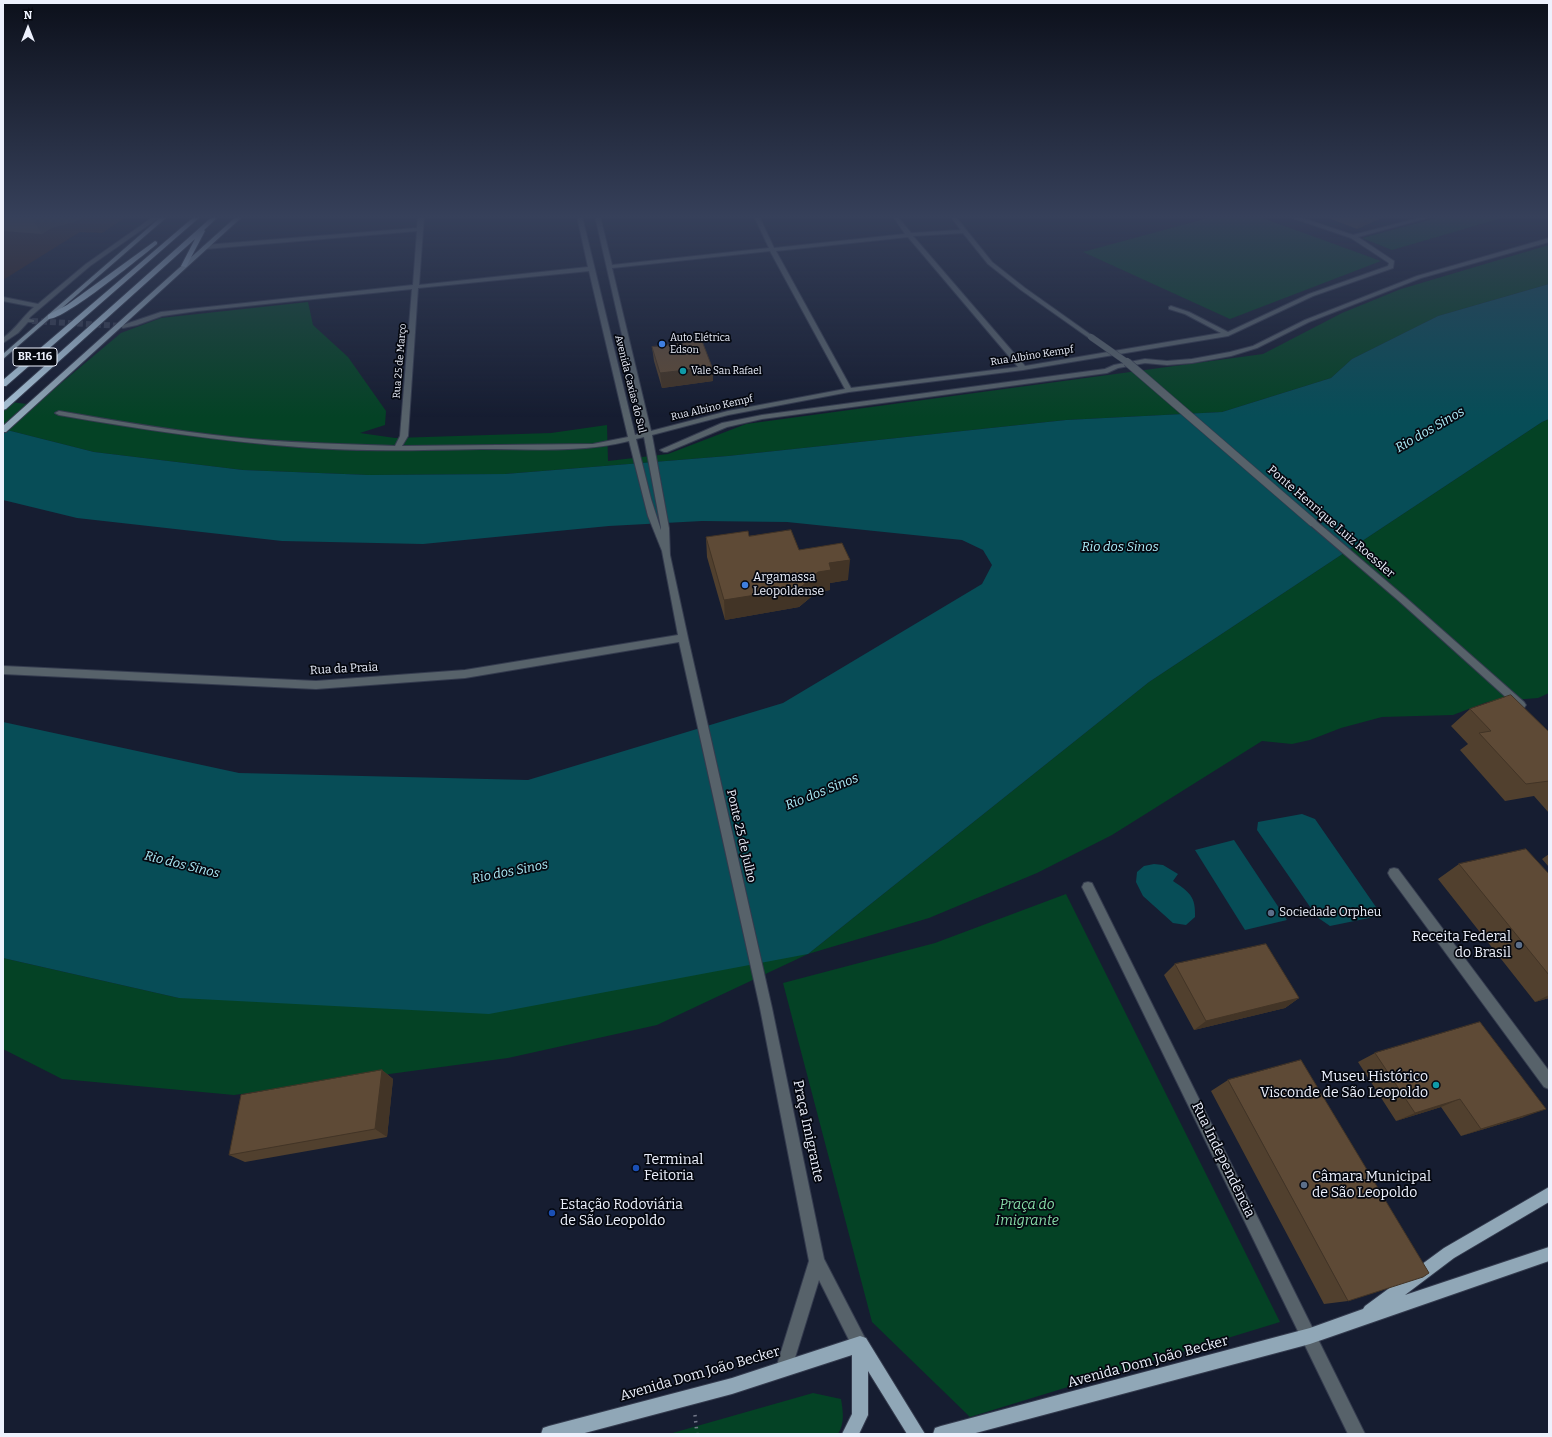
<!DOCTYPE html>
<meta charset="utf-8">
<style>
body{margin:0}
#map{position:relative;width:1552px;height:1437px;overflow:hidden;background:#161d31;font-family:Bitter,serif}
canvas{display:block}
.frame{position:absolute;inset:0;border:4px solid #edf1fd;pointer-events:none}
.north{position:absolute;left:8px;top:8px;width:40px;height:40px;-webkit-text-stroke:3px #050810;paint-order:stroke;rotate:0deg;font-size:11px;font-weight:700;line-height:16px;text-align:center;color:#edf1fd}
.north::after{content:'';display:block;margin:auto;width:14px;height:18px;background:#edf1fd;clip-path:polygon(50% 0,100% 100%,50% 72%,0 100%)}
</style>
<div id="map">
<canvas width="1552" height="1437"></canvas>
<div class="frame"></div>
<div class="north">N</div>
</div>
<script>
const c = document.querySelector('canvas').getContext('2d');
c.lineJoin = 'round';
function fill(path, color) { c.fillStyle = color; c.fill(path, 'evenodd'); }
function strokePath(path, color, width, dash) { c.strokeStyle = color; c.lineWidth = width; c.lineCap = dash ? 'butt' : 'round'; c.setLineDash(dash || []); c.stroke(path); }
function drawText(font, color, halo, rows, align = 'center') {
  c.font = font + ' Bitter,serif'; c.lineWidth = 3.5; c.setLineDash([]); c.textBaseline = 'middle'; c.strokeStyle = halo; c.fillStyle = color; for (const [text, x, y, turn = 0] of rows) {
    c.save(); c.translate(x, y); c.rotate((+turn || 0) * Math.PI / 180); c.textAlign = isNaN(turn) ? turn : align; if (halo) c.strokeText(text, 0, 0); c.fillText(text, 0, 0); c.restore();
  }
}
fill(new Path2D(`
 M3,216H128L102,233L80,232L3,280Z`), '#32201c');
fill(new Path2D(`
 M1215,216H1257L1381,261L1230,319L1083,252Z
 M1444,216H1509L1392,250L1362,238Z
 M1549,245V284L1438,316L1352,359L1331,378L1222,412L1066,420L728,456L505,474L369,475L243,470L94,452L3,429V401L35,405L121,333L161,318L308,302L313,325L348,357L386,411L385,425L360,433L395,438L551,433L607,425L608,461L668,454L746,424L1263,354L1342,313L1401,289Z
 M1549,419V693L1538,698L1487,702L1453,715L1382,717L1341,728L1310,740L1292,744L1262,741L1112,835L1037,873L929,918L808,954L657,1025L508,1058L234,1095L62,1079L3,1049V958L179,998L808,954L1149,682L1542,422Z
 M1066,894L1280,1322L970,1417L872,1322L783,983L935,943Z
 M813,1393L841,1399C843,1411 845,1423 838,1434H669Z`), '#044225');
fill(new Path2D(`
 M1549,284V419L1542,422L1149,682L808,954L489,1014L179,998L3,958V722L239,773L528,780L783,703L982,584L992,565L983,550L962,540L787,522L702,521L609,526L423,544L282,541L77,518L3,500V429L94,452L243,470L369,475L505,474L728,456L1066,420L1222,412L1331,378L1352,359L1438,316Z
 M1302,814L1315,819L1378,910L1374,917L1330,926L1317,917L1257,830L1258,822Z
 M1234,840L1287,920L1245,930L1195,850Z
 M1154,864L1163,865L1178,874L1173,881C1189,892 1196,896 1195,917L1186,925L1173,923L1143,896L1136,882L1137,872L1144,866Z`), '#074d57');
strokePath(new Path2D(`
 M32,321L123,326`), '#363d50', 6, [6, 3]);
const minor = new Path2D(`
 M158,216H165L157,219L90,266L30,317L29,319L34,320V322H28L18,333L3,343V338C17,328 22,317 34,307L3,301V297L38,304L86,264L153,217Z
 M418,216H424L419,285L588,267L577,216H582L635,435L644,432L640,414L595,216H600L612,265L769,248L754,216H759L774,248L905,234L893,216H897L911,233L961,230L950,216H955L992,262L1025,288L1094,337L1089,338L1021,290L988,264L963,233L913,236L1025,366L1221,333L1185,314L1169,309V307L1171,306L1189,312L1228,332L1309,294L1388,266L1389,263L1351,238L1290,217V216H1296L1353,235L1427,216H1434L1358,237L1394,261L1393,268L1313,296L1228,336L1023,370L849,392L728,415L652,435L669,528L670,555L688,638L772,1008L824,1259L868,1344L866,1350L860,1352L854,1350L819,1280L790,1374L784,1376L778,1374L776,1368L809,1261L760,1008L679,642L465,678L316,689L3,674V666L316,681L465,670L678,635L662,551L648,516L629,441C581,453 530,449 481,449C420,450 360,452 299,447C218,441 139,429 59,415L55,413L59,411C116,421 173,431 231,437C285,443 340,444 395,446L400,436L412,289L197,311L162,316L137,325L123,328L120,326L161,312L413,285L417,231L205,249L202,247L205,245L417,228ZM908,237L1018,367L851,388L776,251ZM770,251L845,389L728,411L651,431L612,268ZM589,271L628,437L593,444L402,446L408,436L418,288ZM644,437L661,528V530L651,499L636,439Z
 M1549,238V242L1421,278L1309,322L1257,348L1231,356L1192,363L1167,365L1145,363L1118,368L1107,373L762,419L727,427L667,452H664L660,450L722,423L762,415L1105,369L1114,365L1145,359L1167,361L1192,359L1230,352L1253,346L1305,320L1417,276Z
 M1312,519L1315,520L1405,597L1524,702L1526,705L1524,708H1518L1399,601L1309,524L1308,522Z
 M1394,868L1398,869L1549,1071V1089L1544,1087L1390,877L1388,873L1390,869Z
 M1088,882L1092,883L1365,1434H1348L1084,891L1082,887L1084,883Z`);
const major = new Path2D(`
 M162,216H168L3,359V354Z
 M237,216H243L6,432H3V426Z
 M1549,1187V1202L1454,1258L1405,1295L1549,1247V1261L1310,1344L972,1434H933L935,1428L941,1426L1310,1328L1363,1309L1365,1306L1444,1248Z
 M860,1336L866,1338L925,1434H907L868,1371V1415L859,1434H842L852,1414V1355L732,1394L581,1434H541L543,1428L549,1426L732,1378Z`);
const highway = new Path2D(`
 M195,216H201L6,386H3V380Z
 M213,216H219L204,230L205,231L186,267L181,266L195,239L6,409L3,410V403Z
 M155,241L157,242V244C141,257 63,321 48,319V315L67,305Z`);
strokePath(minor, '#343b4e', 2);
strokePath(major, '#343b4e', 2);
strokePath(highway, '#343b4e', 2);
strokePath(new Path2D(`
 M695,1415L697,1434`), '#727889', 3.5, [1.5, 4.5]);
fill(minor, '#57626a');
fill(major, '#90a7b7');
fill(highway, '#a7c2d6');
const minorBridgeFar1 = new Path2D(`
 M1091,337L1128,363`);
const minorBridge = new Path2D(`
 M1127,362L1312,522`);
strokePath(minorBridgeFar1, '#343b4e', 7, []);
strokePath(minorBridge, '#343b4e', 9, []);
strokePath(minorBridgeFar1, '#57626a', 6);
strokePath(minorBridge, '#57626a', 8);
fill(new Path2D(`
 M3,216H86L76,221L51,228L42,234L3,231Z
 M1323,216H1386L1357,229Z
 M652,347L712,367L713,381L662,388L654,361Z
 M749,536L799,550L848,580L830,583V590L817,592L799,607L725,620L707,557L706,537Z
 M1470,709L1549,732V813L1534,796L1505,801L1460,750L1468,744L1451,726Z
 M1549,854V867L1542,859Z
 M1459,864L1549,874V998L1535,1002L1438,879Z
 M1175,964L1299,998L1285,1008L1194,1030L1164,975Z
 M1375,1053L1524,1117L1461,1136L1441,1107L1396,1121L1358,1062Z
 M382,1070L393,1079L387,1137L245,1162L229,1155Z
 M1228,1080L1348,1301L1324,1304L1211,1091Z`), '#51402e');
fill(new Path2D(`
 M30,216H86L76,221L51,228L42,234Z
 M1364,216H1386L1357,229Z
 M712,367L713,381L662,388L660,373Z
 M850,560L848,580L830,583V590L817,592L799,607L725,620L724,600L829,563Z
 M1549,995V998L1535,1002Z
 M1299,998L1285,1008L1194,1030L1206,1021Z
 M382,1070L393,1079L387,1137L375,1129Z
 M1460,1099L1441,1107L1396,1121L1415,1113Z
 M1546,1109L1524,1117L1461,1136L1481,1129Z`), '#423426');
const building = new Path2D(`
 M702,341L712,367L660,373L652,347Z
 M791,530L799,550L842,543L850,560L829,563L831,570L818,572L800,588L724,600L706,537L748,531L749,536Z
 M1511,695L1549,732V781L1526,784L1479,733L1491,731L1470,709Z
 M1526,849L1549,874V975L1459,864Z
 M1266,944L1299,998L1206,1021L1175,964Z
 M1480,1022L1546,1109L1481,1129L1460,1099L1415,1113L1375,1053Z
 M1301,1060L1429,1273L1423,1277L1348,1301L1228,1080Z
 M382,1070L375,1129L229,1155L241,1095Z`);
fill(building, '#5e4a36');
strokePath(building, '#423426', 1);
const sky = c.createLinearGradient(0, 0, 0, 417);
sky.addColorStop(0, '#0c101b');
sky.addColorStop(0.52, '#36405a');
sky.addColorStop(1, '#36405a00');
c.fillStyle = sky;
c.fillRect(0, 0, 1552, 417);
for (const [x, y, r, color] of [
 [662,344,4,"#3f7fe0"],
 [683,371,4,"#0f9aa8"],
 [745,585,4,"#3f7fe0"],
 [1271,913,4,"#5c6f8a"],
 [1519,945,4,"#5c6f8a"],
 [1436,1085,4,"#0f9aa8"],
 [636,1168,4,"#1a4fb4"],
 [1304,1185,4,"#5c6f8a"],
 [552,1213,4,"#1a4fb4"]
]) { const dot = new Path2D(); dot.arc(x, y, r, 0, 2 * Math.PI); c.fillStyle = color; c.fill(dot); strokePath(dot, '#050810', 1.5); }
drawText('10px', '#edf1fd', '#050810', [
 ["Auto Elétrica",670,338],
 ["Edson",670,350],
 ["Vale San Rafael",691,371]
], 'left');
drawText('10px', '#edf1fd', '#050810', [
 ["Rua Albino Kempf",1032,356,-9],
 ["Rua 25 de Março",400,361,-85],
 ["Avenida Caxias do Sul",630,384,76],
 ["Rua Albino Kempf",712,408,-13]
]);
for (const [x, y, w] of [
 [35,357,44]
]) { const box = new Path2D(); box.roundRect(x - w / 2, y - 9, w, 18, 3); c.fillStyle = '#050810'; c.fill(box); strokePath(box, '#edf1fd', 1); }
drawText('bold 11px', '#edf1fd', null, [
 ["BR-116",35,357]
]);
drawText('12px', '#edf1fd', '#050810', [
 ["Ponte Henrique Luiz Roessler",1331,522,41],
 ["Rua da Praia",344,669,-3],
 ["Ponte 25 de Julho",741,836,77]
]);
drawText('12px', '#edf1fd', '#050810', [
 ["Argamassa",753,578],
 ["Leopoldense",753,592],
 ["Sociedade Orpheu",1279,913]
], 'left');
drawText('italic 13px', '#acecf8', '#050810', [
 ["Rio dos Sinos",1430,430,-30],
 ["Rio dos Sinos",1120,547],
 ["Rio dos Sinos",822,792,-22],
 ["Rio dos Sinos",182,865,14],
 ["Rio dos Sinos",510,872,-11]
]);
drawText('14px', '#edf1fd', '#050810', [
 ["Receita Federal",1511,937,"right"],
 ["do Brasil",1511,953,"right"],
 ["Museu Histórico",1428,1077,"right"],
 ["Visconde de São Leopoldo",1428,1093,"right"],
 ["Terminal",644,1160],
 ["Feitoria",644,1176],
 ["Câmara Municipal",1312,1177],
 ["de São Leopoldo",1312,1193],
 ["Estação Rodoviária",560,1205],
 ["de São Leopoldo",560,1221]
], 'left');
drawText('14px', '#edf1fd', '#050810', [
 ["Praça Imigrante",808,1131,78],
 ["Rua Independência",1223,1160,64],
 ["Avenida Dom João Becker",1148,1362,-15],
 ["Avenida Dom João Becker",700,1374,-16]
]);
drawText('italic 14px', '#86dba7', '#050810', [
 ["Praça do",1027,1205],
 ["Imigrante",1027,1221]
]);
</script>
